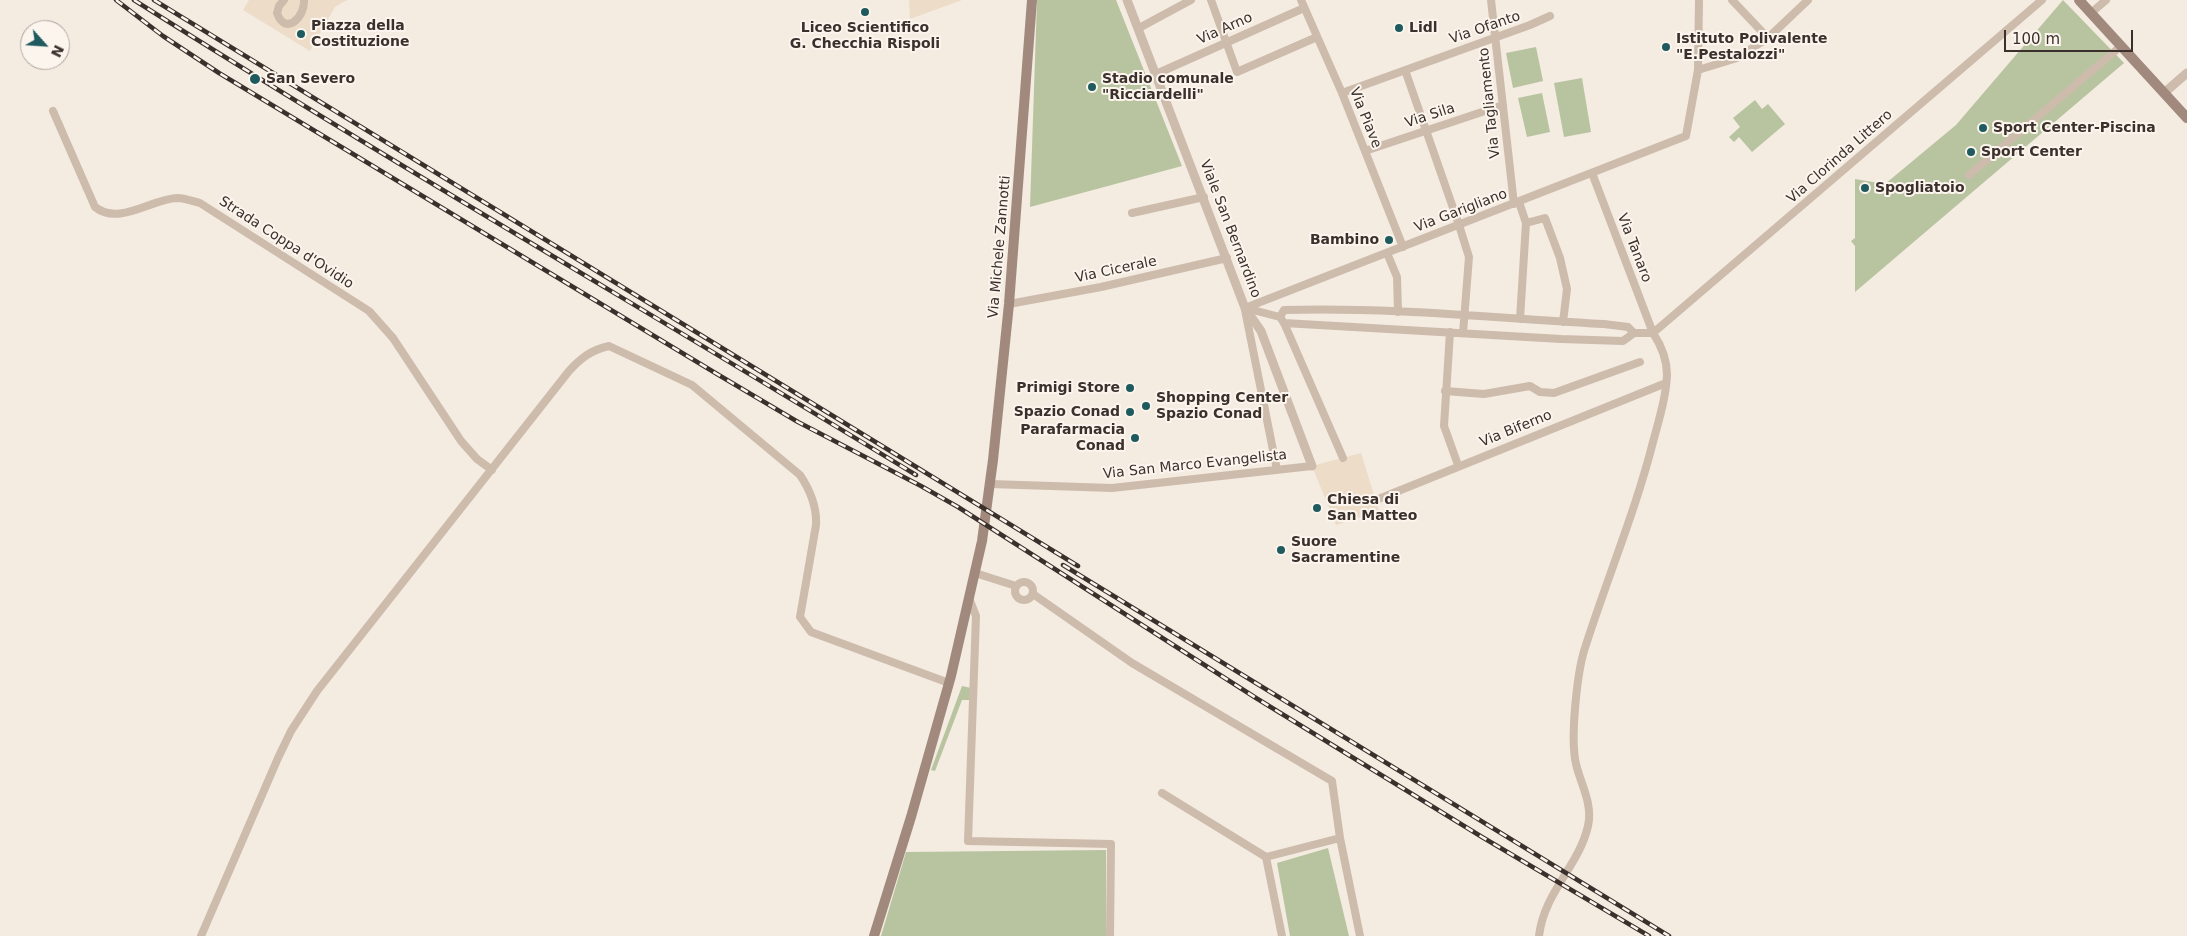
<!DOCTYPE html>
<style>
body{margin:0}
#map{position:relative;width:2187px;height:936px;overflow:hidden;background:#f4ebe1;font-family:"DejaVu Sans",sans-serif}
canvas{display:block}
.north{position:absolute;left:20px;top:20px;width:50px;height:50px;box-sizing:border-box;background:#fbf5ee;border:1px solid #aea6a0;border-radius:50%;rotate:116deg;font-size:14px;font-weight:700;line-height:20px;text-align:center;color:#3b302b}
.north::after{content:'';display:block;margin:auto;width:18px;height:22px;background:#1f5a5e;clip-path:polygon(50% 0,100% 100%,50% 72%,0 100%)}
.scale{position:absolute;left:2004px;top:30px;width:129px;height:22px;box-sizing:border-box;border:2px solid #3b302b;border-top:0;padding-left:6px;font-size:15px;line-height:18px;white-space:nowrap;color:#3b302b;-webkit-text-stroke:4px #fbf5ee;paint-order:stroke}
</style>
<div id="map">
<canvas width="2187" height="936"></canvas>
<div class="north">N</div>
<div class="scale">100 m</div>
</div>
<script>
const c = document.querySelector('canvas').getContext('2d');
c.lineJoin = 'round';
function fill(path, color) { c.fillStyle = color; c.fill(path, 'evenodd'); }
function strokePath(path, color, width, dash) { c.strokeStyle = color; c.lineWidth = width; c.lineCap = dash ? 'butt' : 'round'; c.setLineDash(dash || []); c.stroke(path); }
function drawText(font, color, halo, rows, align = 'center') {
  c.font = font + ' "DejaVu Sans",sans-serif'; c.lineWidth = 4; c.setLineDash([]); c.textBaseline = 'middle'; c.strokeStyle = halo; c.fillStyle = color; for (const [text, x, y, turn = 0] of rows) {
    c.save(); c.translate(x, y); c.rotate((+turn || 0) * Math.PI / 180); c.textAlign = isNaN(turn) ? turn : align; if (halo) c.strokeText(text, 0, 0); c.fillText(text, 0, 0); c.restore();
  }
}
fill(new Path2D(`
 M1037,0H1116L1182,166L1030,207Z
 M2063,0L2124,63L1855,292V246L1851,241L1855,238V179L1885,184L1956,125Z
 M1536,47L1543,81L1513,88L1506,53Z
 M1582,78L1591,132L1564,137L1554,83Z
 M1542,93L1550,132L1527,137L1518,98Z
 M1755,100L1762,109L1768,104L1785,124L1752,152L1739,137L1734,142L1729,137L1740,127L1733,118Z
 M962,686L971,688L970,700H962L935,771L931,770Z
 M1328,848L1349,936H1290L1277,863Z
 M1106,850V936H881L906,852Z`), '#b8c4a0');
fill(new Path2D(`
 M249,0H347L335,7L310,51L243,10Z
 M909,0H962L910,19Z
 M1361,453L1379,511L1336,525L1312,466Z`), '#ecdcc8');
strokePath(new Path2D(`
 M284,0L279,6L277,13C285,36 305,18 304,0
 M1211,0L1237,72L1317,37
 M1301,0L1342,93L1403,247
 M1491,0L1514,204
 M1732,0L1768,38
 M2091,13L2106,0
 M1139,28L1191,0
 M1405,70L1459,225L1469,257L1463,333
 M1698,70L1737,58L1768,38L1808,0
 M1156,74L1304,8
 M1342,93L1530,25L1550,16
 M53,111L95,207C119,226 151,199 177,198C184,198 193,201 200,203L369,311L393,338L461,441L477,459L492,470
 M1365,151L1503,105
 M1969,175L2121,46
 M1519,202L1526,223L1520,319
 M1132,213L1204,197
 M1526,223L1545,218L1560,258L1567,289L1563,322
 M1387,253L1397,277L1398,312
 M1009,304L1101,287L1227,258
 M1245,308L1686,136L1698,70L1699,0
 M1245,308L1280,317
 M1245,310L1277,470
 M1284,323L1561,339L1623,341L1634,333L1628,327L1604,324C1498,318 1390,307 1284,310L1280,317L1284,323L1343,458
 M1450,332L1444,426L1458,465
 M1634,333H1653
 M1653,333L2042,0
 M1445,391L1484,394L1530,386L1540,392L1554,393L1640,362
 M990,484L1112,488L1312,466
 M1376,500L1666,383
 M975,573L1016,586
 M1015 591a9 9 0 1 1 18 0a9 9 0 1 1-18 0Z
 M1033,594L1132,663L1332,781L1340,838L1360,936
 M969,598L976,616L968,841L1111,844L1110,936
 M1162,793L1266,857L1340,838
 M1266,857L1282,936
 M201,936L278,758L291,731L317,691L569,371C581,358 591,350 609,346L692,385L800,475C810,490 817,507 816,525L800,617L811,632L949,683
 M1539,936C1544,892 1579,866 1588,826C1593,804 1581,785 1576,764C1570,739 1577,675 1584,651C1606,581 1635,513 1653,442C1659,420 1666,397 1667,375C1667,359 1661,345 1653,333L1592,173`), '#cdbbac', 8);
strokePath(new Path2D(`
 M1127,0L1245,308L1261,331L1312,466
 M2164,93L2187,73`), '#cdbbac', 9);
strokePath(new Path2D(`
 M2079,0L2187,118
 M874,936L911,817L951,676L982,541L993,460L1009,304L1032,0`), '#a18a7d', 10);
const rail = new Path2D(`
 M116,0L163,36L219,73L717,374L798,422L921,486L958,507L1256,698L1482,837L1649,936
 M134,0C392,163 656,316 916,475
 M154,0L1078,566
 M1063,565L1669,936`);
strokePath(rail, '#3b302b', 4.5);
strokePath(rail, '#fbf5ee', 2.5, [8]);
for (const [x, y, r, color] of [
 [865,12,5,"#1f5a5e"],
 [1399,28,5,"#1f5a5e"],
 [301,34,5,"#1f5a5e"],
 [1666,47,5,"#1f5a5e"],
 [255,79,6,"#1f5a5e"],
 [1092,87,5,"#1f5a5e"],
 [1983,128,5,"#1f5a5e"],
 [1971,152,5,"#1f5a5e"],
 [1865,188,5,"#1f5a5e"],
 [1389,240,5,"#1f5a5e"],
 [1130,388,5,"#1f5a5e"],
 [1146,406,5,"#1f5a5e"],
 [1130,412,5,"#1f5a5e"],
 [1135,438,5,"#1f5a5e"],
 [1317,508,5,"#1f5a5e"],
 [1281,550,5,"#1f5a5e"]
]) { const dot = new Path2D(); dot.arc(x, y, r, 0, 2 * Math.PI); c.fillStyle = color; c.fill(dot); strokePath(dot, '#fbf5ee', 2); }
drawText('bold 14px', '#3b302b', '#fbf5ee', [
 ["Piazza della",311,26],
 ["Costituzione",311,42],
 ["Liceo Scientifico",865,28,"center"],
 ["G. Checchia Rispoli",865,44,"center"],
 ["Lidl",1409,28],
 ["Istituto Polivalente",1676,39],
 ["\"E.Pestalozzi\"",1676,55],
 ["San Severo",266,79],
 ["Stadio comunale",1102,79],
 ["\"Ricciardelli\"",1102,95],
 ["Sport Center-Piscina",1993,128],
 ["Sport Center",1981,152],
 ["Spogliatoio",1875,188],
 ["Bambino",1379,240,"right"],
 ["Primigi Store",1120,388,"right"],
 ["Shopping Center",1156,398],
 ["Spazio Conad",1156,414],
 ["Spazio Conad",1120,412,"right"],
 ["Parafarmacia",1125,430,"right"],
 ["Conad",1125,446,"right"],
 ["Chiesa di",1327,500],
 ["San Matteo",1327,516],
 ["Suore",1291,542],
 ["Sacramentine",1291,558]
], 'left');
drawText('14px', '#3b302b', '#fbf5ee', [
 ["Via Ofanto",1485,28,-19],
 ["Via Arno",1225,29,-24],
 ["Via Tagliamento",1490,103,-96],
 ["Via Sila",1430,116,-18],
 ["Via Piave",1365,118,68],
 ["Via Clorinda Littero",1840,157,-41],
 ["Via Garigliano",1461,211,-21],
 ["Viale San Bernardino",1230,229,69],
 ["Strada Coppa d'Ovidio",286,243,33],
 ["Via Michele Zannotti",1000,247,-85],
 ["Via Tanaro",1634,248,69],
 ["Via Cicerale",1116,270,-12],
 ["Via Biferno",1516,429,-22],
 ["Via San Marco Evangelista",1195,465,-6]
]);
</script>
